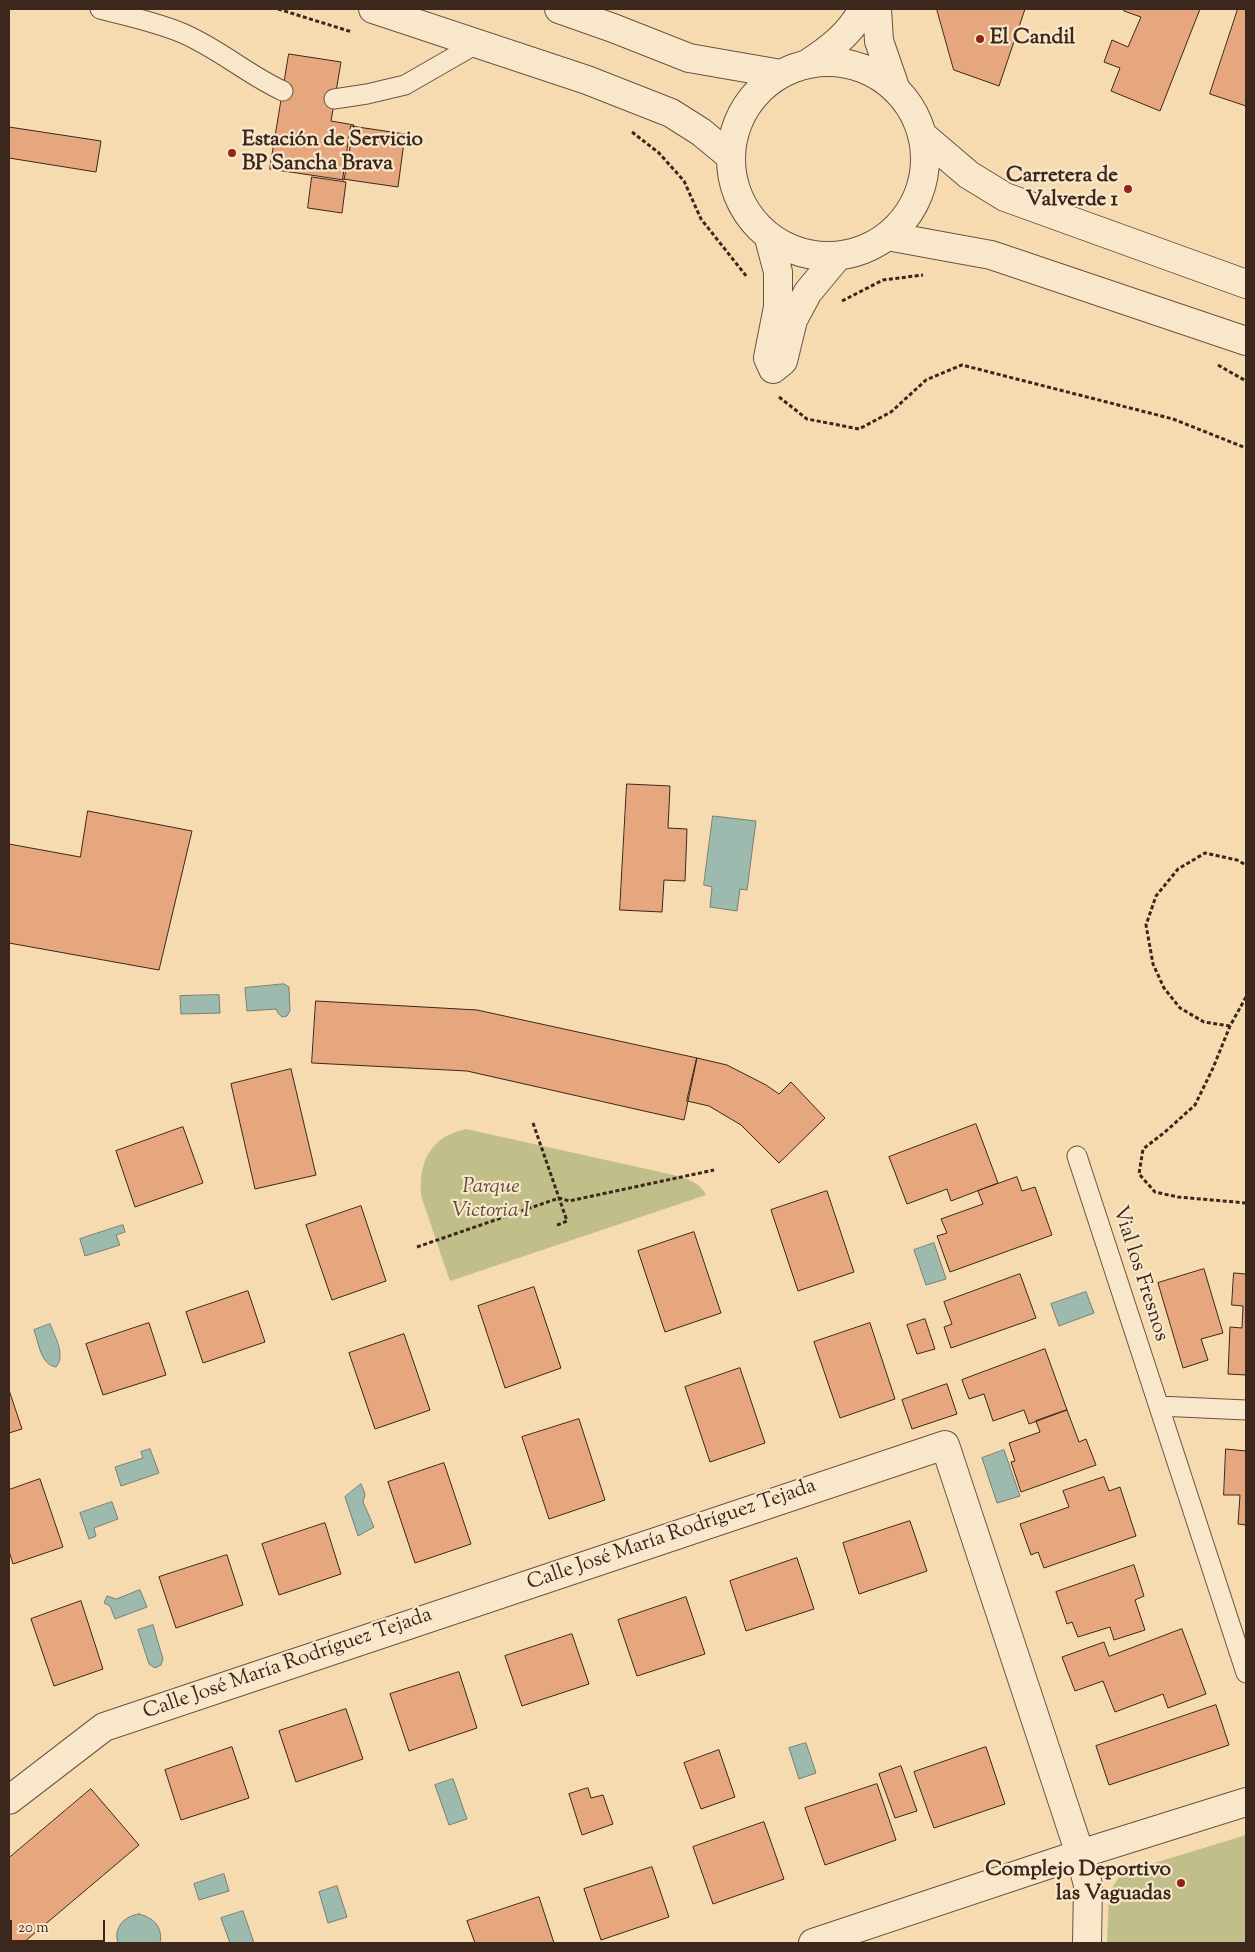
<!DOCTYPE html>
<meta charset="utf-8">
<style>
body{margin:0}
#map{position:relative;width:1255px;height:1952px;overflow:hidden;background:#f6dab0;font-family:"Sorts Mill Goudy",serif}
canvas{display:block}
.frame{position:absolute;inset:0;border:10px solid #3b271c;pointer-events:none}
.scale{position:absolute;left:10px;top:1920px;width:95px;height:22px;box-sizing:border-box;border:2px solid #3b271c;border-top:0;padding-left:6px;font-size:15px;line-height:18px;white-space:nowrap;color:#3b271c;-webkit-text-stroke:4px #f9e7cc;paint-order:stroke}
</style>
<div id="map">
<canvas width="1255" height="1952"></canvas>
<div class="frame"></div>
<div class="scale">20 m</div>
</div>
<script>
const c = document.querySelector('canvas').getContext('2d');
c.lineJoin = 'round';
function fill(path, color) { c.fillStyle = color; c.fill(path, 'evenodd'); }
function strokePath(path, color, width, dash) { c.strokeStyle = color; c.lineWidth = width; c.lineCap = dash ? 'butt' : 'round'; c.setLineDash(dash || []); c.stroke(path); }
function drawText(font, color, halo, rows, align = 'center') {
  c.font = font + ' "Sorts Mill Goudy",serif'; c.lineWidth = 4.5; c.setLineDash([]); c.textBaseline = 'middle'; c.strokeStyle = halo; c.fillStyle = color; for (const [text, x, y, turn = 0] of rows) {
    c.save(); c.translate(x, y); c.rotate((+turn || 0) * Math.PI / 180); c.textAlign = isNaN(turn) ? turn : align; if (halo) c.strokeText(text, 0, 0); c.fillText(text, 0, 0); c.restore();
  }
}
fill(new Path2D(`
 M466,1129L678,1176C690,1180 700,1183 706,1195L450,1281C443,1261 436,1240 429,1219C427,1211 422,1202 421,1193C419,1160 432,1136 466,1129Z
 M1246,1835V1943H1107L1109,1892L1122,1873Z`), '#c0be89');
const water = new Path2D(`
 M713,816L756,821L747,890L740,889L737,911L710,907L712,887L704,885Z
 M284,984L289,987L290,1011L287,1016L282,1017L278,1013L276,1009L247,1011L245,988Z
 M219,995L220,1013L181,1014L180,996Z
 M123,1225L125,1232L116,1235L120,1245L85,1256L80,1239Z
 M934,1243L946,1279L926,1285L914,1250Z
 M1086,1292L1094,1313L1059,1326L1051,1304Z
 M50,1324C55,1337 66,1355 56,1367C40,1364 39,1343 34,1330Z
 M150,1449L159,1473L121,1486L115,1467L143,1458L141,1452Z
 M1004,1450L1020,1496L997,1503L982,1458Z
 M361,1484L365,1494L363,1502L374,1527L358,1536L345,1497Z
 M112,1502L118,1519L94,1528L96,1536L89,1539L80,1513Z
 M140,1590L147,1607L115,1619L110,1606L104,1603L107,1596L116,1599Z
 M153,1625L163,1659L161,1665L155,1668L149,1664L138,1630Z
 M806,1743L816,1773L799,1779L789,1748Z
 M453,1779L467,1819L449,1825L435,1785Z
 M224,1874L229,1891L199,1900L194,1884Z
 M337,1886L347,1917L328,1923L319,1892Z
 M243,1911L254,1943H230L221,1918Z
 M139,1914C154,1918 163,1927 160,1943H118C113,1927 125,1916 139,1914Z`);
fill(water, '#9dbaaf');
strokePath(water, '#767f74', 1);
const building = new Path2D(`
 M937,9H1025L999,86L954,70Z
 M1125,9H1200L1160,111L1111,91L1120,68L1104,62L1112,40L1128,47L1141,17L1124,11Z
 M1238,9H1246V106L1210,94Z
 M289,54L341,62L331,121L354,125L344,180L270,169Z
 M351,126L405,134L398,187L343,179Z
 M9,127L101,141L96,172L9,158Z
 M312,177L346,182L342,213L308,208Z
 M627,784L670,786L668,828L687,829L685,881L664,880L662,912L620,910Z
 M88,811L192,831L159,970L9,943V844L80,857Z
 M316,1001L477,1010L697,1058L684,1120L467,1071L312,1063Z
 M697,1058L727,1065L766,1085L779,1094L791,1082L825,1118L779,1163L741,1125L709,1106L687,1101Z
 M291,1069L316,1175L255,1189L231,1084Z
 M976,1124L998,1183L951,1201L947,1189L907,1204L889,1157Z
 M183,1127L203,1183L135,1207L116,1151Z
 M1017,1177L1022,1191L1035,1187L1052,1235L950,1272L937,1236L947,1233L941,1219L983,1204L978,1191Z
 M827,1191L854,1272L798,1291L771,1210Z
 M361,1206L386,1281L332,1300L306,1225Z
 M694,1232L721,1313L665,1332L638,1251Z
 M1204,1269L1223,1333L1201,1339L1208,1360L1183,1368L1158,1283Z
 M1234,1273L1246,1274V1375L1228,1374L1230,1327L1242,1328L1243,1306L1232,1305Z
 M1020,1274L1036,1318L951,1348L944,1327L952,1324L944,1302Z
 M534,1287L561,1368L505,1388L478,1306Z
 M248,1291L265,1342L203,1363L186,1312Z
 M925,1319L935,1349L917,1354L907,1325Z
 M149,1323L166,1375L103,1395L86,1344Z
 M870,1323L895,1399L840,1418L814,1342Z
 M404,1334L430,1410L375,1429L349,1353Z
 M1045,1349L1067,1410L1029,1424L1024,1410L993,1421L984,1394L969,1399L962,1380Z
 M740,1368L765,1443L710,1462L685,1387Z
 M947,1384L957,1414L912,1429L902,1400Z
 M9,1390L22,1429L9,1433Z
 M1067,1410L1079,1442L1086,1439L1096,1465L1021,1492L1011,1462L1015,1461L1009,1443L1040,1432L1036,1421Z
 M579,1419L605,1500L549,1519L522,1437Z
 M1226,1449L1246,1451V1525L1238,1524L1240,1495H1224Z
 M444,1463L471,1544L415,1563L388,1482Z
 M1104,1477L1109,1491L1120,1487L1136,1536L1044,1568L1038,1552L1031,1555L1020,1524L1069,1507L1063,1491Z
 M40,1479L63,1547L13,1564L9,1551V1490Z
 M910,1521L927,1571L859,1594L843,1543Z
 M325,1523L341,1574L279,1595L262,1544Z
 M227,1555L243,1605L176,1628L159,1577Z
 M797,1558L814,1609L746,1631L730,1581Z
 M1134,1565L1144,1596L1135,1600L1145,1630L1114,1640L1110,1627L1078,1637L1072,1622L1067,1624L1056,1592Z
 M686,1597L705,1654L637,1676L618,1620Z
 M81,1601L103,1669L54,1686L31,1619Z
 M1182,1629L1206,1694L1168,1708L1163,1694L1115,1712L1103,1681L1075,1691L1062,1657L1104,1642L1109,1656Z
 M572,1634L589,1684L522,1706L505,1656Z
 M459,1672L477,1728L409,1751L390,1694Z
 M1216,1705L1229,1745L1109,1785L1096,1746Z
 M346,1709L363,1759L296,1782L279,1731Z
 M232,1747L249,1798L181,1820L165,1770Z
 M986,1747L1005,1804L934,1828L914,1772Z
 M719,1750L735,1797L701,1809L684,1763Z
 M901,1766L917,1811L895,1818L879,1774Z
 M877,1784L896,1840L825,1865L805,1808Z
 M588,1788L591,1798L603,1795L613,1824L582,1835L569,1794Z
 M91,1789L139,1845L23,1943H9V1858Z
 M764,1822L784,1879L713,1904L693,1847Z
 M652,1867L669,1917L601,1940L584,1889Z
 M539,1897L554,1943H475L467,1921Z`);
fill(building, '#e7a77e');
strokePath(building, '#3b271c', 1);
const service = new Path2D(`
 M100,9C127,16 156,22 182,33C218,48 248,75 283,91
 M334,99L367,94L405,85L478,43
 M1077,1156L1246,1673
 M1159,1406L1246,1410`);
const minor = new Path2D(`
 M9,1800L104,1727L945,1445L1080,1854L1088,1885L1087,1943
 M813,1943L1080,1854L1246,1802`);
const tertiary = new Path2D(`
 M373,9L587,80L671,113L701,132L730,156
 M559,9L613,28L689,58L781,74
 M877,9L879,41L896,90
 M731 159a97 97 0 1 1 194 0a97 97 0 1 1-194 0Z
 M807,64C830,49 850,34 863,9
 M922,135L969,175L1005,197L1246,284
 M887,236L991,255L1246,341
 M769,238L778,272V307L768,358L773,369L783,361L793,320L808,292L838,256`);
strokePath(service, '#6a5441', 21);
strokePath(minor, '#6a5441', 30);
strokePath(tertiary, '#6a5441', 30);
strokePath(new Path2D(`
 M278,9L352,32
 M632,132L659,153L684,181L701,219L747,277
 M842,301L883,280L923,275
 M1218,365L1246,381
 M779,397L807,419L859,429L891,412L926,380L962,365L1173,419L1246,448
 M1246,997L1230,1026L1213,1068L1195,1105L1165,1132L1143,1149L1139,1174L1155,1192L1178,1197L1246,1203
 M1230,1026L1204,1022L1180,1008L1164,988L1153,964L1146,925L1156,896L1178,869L1205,853L1237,860L1246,865
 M533,1123L567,1221L555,1226
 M417,1247L559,1198L569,1201L714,1170`), '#3b271c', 3, [4, 2.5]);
strokePath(service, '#f9e7cc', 19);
strokePath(minor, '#f9e7cc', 28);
strokePath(tertiary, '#f9e7cc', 28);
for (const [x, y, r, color] of [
 [980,39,5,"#8f2418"],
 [232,153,5,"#8f2418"],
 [1128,189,5,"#8f2418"],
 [1181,1883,5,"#8f2418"]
]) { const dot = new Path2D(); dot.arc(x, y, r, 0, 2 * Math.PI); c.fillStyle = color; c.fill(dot); strokePath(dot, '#f9e7cc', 2); }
drawText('bold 21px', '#3b271c', '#f9e7cc', [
 ["El Candil",990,39],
 ["Estación de Servicio",242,141],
 ["BP Sancha Brava",242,165],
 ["Carretera de",1118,177,"right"],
 ["Valverde 1",1118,201,"right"],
 ["Complejo Deportivo",1171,1871,"right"],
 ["las Vaguadas",1171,1895,"right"]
], 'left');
drawText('italic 21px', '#5c4d37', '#f9e7cc', [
 ["Parque",491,1188],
 ["Victoria I",491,1212]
]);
drawText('21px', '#3b271c', '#f9e7cc', [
 ["Vial los Fresnos",1139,1274,72],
 ["Calle José María Rodríguez Tejada",672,1536,-19],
 ["Calle José María Rodríguez Tejada",288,1665,-19]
]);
</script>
